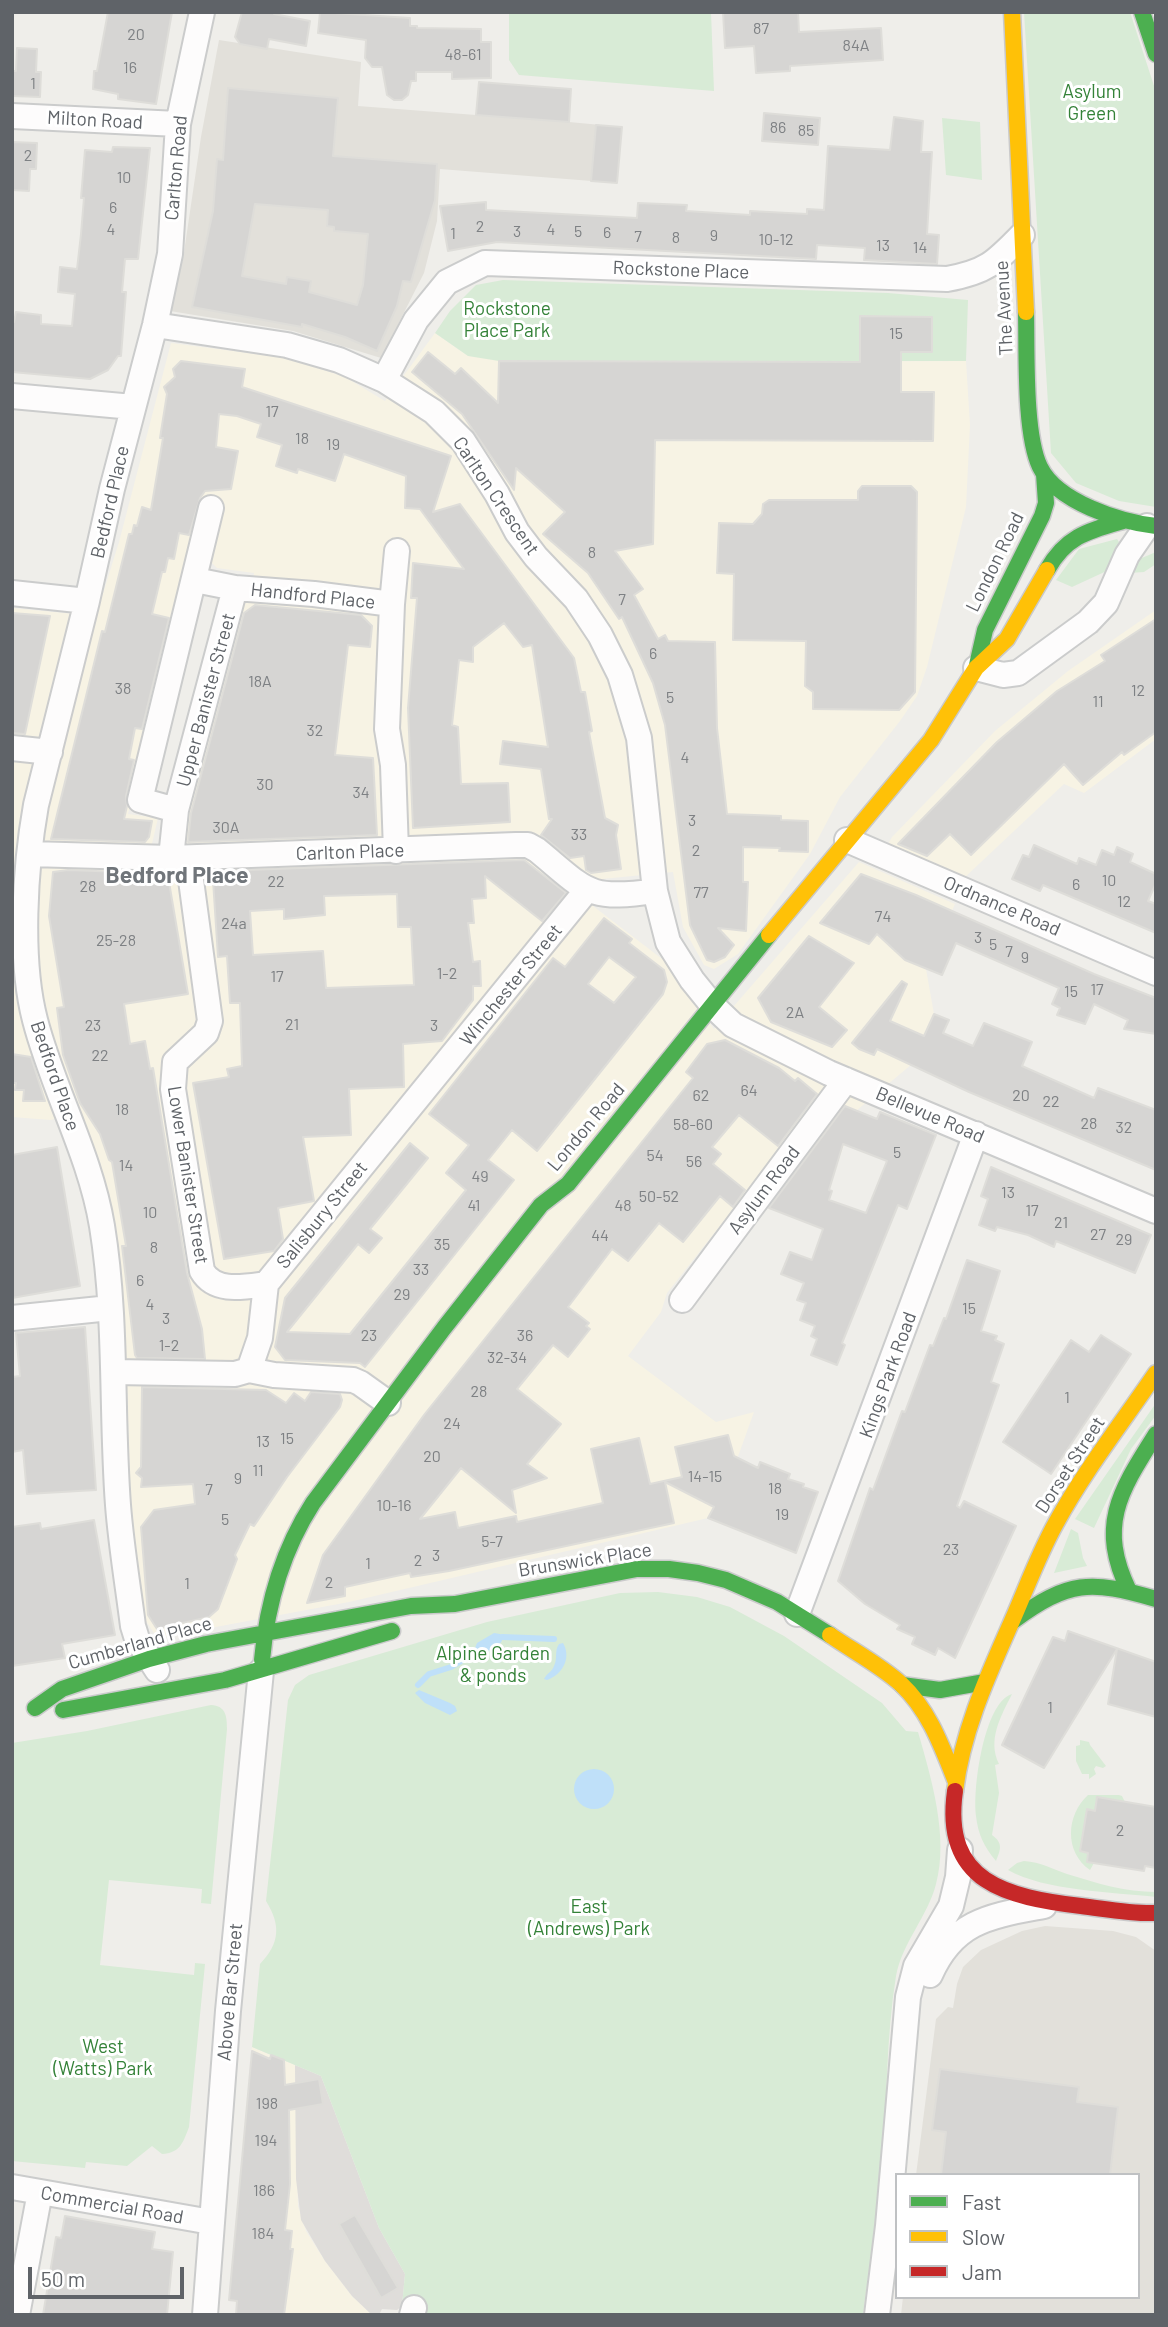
<!DOCTYPE html>
<style>
body{margin:0}
#map{position:relative;width:1168px;height:2327px;overflow:hidden;background:#efeeea;font-family:Barlow,sans-serif}
canvas{display:block}
.frame{position:absolute;inset:0;border:14px solid #5f6368;pointer-events:none}
.legend{position:absolute;left:895px;top:2173px;width:245px;height:126px;box-sizing:border-box;background:#fff;border:2px solid #bfc1c3;margin:0;padding:9px 12px;list-style:none;font-size:21px;color:#5f6368}
.legend li{display:flex;align-items:center;gap:14px;height:35px}
.legend b{width:35px;border:2px solid #bfc1c3}
.scale{position:absolute;left:28px;top:2267px;width:156px;height:32px;box-sizing:border-box;border:4px solid #5f6368;border-top:0;padding-left:9px;font-size:21px;line-height:24px;white-space:nowrap;color:#5f6368;-webkit-text-stroke:5px #fff;paint-order:stroke}
</style>
<div id="map">
<canvas width="1168" height="2327"></canvas>
<div class="frame"></div>
<ul class="legend">
<li><b style="height:9px;background:#4caf50"></b>Fast</li>
<li><b style="height:9px;background:#ffc107"></b>Slow</li>
<li><b style="height:9px;background:#c62828"></b>Jam</li>
</ul>
<div class="scale">50 m</div>
</div>
<script>
const c = document.querySelector('canvas').getContext('2d');
c.lineJoin = 'round';
function fill(path, color) { c.fillStyle = color; c.fill(path, 'evenodd'); }
function strokePath(path, color, width, dash) { c.strokeStyle = color; c.lineWidth = width; c.lineCap = dash ? 'butt' : 'round'; c.setLineDash(dash || []); c.stroke(path); }
function drawText(font, color, halo, rows, align = 'center') {
  c.font = font + ' Barlow,sans-serif'; c.lineWidth = 6; c.setLineDash([]); c.textBaseline = 'middle'; c.strokeStyle = halo; c.fillStyle = color; for (const [text, x, y, turn = 0] of rows) {
    c.save(); c.translate(x, y); c.rotate((+turn || 0) * Math.PI / 180); c.textAlign = isNaN(turn) ? turn : align; if (halo) c.strokeText(text, 0, 0); c.fillText(text, 0, 0); c.restore();
  }
}
fill(new Path2D(`
 M435,333L468,356L655,362L966,361L970,425L966,507L927,667L917,696L900,721L840,797L810,854L738,954L714,969L704,965L683,927L673,872L592,880L524,834L508,831L179,848L237,611L249,600L254,573L217,568L212,563L207,503L128,814L158,818L147,865L524,853L666,962L714,1029L859,862L955,904L926,969L934,1014L912,1064L856,1111L834,1174L780,1150L667,1293L661,1312L628,1356L716,1422L754,1412L736,1462L708,1518L349,1602L157,1638L143,1616L131,1512L125,1326L113,1223L100,1162L78,1112L51,1120L12,1117L15,1055L12,1033V608L96,616L119,542L171,343L287,358L345,377L385,401Z
 M1156,610V739L1084,793L1064,784L963,879L888,844L892,837L995,731L1068,671Z
 M252,2047L295,2065L298,2206L306,2231L325,2261L352,2296L372,2315H236L237,2302L229,2300Z`), '#f7f3e4');
fill(new Path2D(`
 M295,2065L321,2076L379,2228L405,2274L402,2306L397,2310L382,2309L379,2315H372L352,2296L325,2261L301,2220L296,2179Z`), '#dfddda');
fill(new Path2D(`
 M219,40L361,62L358,106L476,115L479,82L571,90L569,122L622,127L617,183L440,169L437,221L424,273L381,358L293,331L170,311L183,259L201,137Z
 M1045,1926L1113,1931L1136,1937L1156,1951V2315H901L903,2297H1138V2175H916L936,2019L948,2007L953,2008L957,1984L963,1967L981,1950L1022,1931Z`), '#e2e0da');
fill(new Path2D(`
 M509,12H711L714,91L519,75L509,60Z
 M1024,12H1130L1156,92V507L1119,501L1076,483L1051,453Z
 M942,118L980,122L982,180L946,175Z
 M503,280L888,293L968,300L966,361H499L468,356L435,333L450,311L476,285Z
 M1117,539L1119,542L1111,569L1072,587L1056,580L1079,549Z
 M1156,552V564L1144,572L1129,573L1137,560Z
 M1156,1403V1415L1131,1449L1094,1528L1075,1519Z
 M1071,1529L1078,1533L1083,1558L1087,1566L1054,1573Z
 M658,1592L697,1597L730,1607L784,1636L882,1703L906,1731L918,1732C931,1777 949,1837 936,1884C928,1916 902,1943 896,1976C886,2038 887,2100 883,2162C879,2214 869,2264 863,2315H423L402,2306L405,2274L379,2228L321,2076L252,2047L260,1964C280,1943 281,1925 266,1901L288,1700L295,1685L309,1675L487,1622L620,1593Z
 M1012,1694C1001,1716 987,1740 999,1764L995,1765L999,1793L992,1835C1003,1843 1001,1849 996,1861C984,1847 978,1834 976,1816C972,1790 984,1702 1012,1694Z
 M211,1705C226,1706 227,1716 227,1729L211,1904L201,1903L202,1889L109,1880L100,1965L194,1975L195,1963L205,1964L189,2127C183,2143 180,2153 162,2154L152,2146L127,2166L86,2162L85,2168L12,2161V1743L87,1731Z
 M1080,1740L1089,1742L1090,1745L1106,1766L1103,1768L1096,1766L1094,1769L1096,1774L1089,1779V1774H1082L1076,1761V1746L1080,1745Z
 M1088,1795H1119L1122,1796L1125,1802L1097,1797L1095,1811L1087,1810V1862L1094,1863L1090,1870C1064,1852 1066,1815 1088,1795Z
 M1024,1861C1041,1862 1052,1869 1067,1874C1096,1883 1125,1892 1156,1892V1897C1113,1892 1045,1891 1008,1870L1017,1863Z`), '#d8ebd6');
fill(new Path2D(`
 M494,1633L500,1634L503,1638C500,1648 488,1653 479,1652L475,1648L477,1643Z
 M563,1643C572,1658 562,1675 547,1680L544,1679C547,1673 552,1672 554,1666C558,1658 554,1651 559,1644Z
 M419,1690L450,1703L455,1706L457,1711L450,1715L425,1703L415,1693Z
 M574 1789a20 20 0 1 1 40 0a20 20 0 1 1-40 0Z`), '#bfe0f9');
strokePath(new Path2D(`
 M502,1637L554,1639
 M418,1685L429,1674L451,1667L478,1651`), '#bfe0f9', 6);
const building = new Path2D(`
 M108,12H172L156,104L118,99V94L93,89L94,71H97Z
 M242,12H274V14L310,21L306,46L269,39L267,49L240,44L235,37Z
 M320,12L410,18V26H417V28L481,29V42H491V78L452,79V72H416V81H411L408,95L402,100H394L387,95L382,67H372L365,58L366,40L318,33Z
 M723,12H798L799,32L881,28L883,60L790,66V71L756,73L754,46L725,48Z
 M17,48L37,49L36,72H41L40,97L12,96V71H16Z
 M479,82L571,89L569,122L476,115Z
 M228,88L338,98L333,156L437,164L435,200L411,282L403,281L397,306L377,351L345,337L302,324V327L192,307L213,211L217,159L223,160ZM255,204L328,210L327,226L334,227V231L368,234L363,285L357,305L309,292L311,281L287,277L286,284L242,276Z
 M764,113L820,118L818,145L762,141Z
 M894,117L923,121L921,152H932L927,234L939,235L937,264L864,260L865,248L817,245L816,259L497,242L448,251L440,206L486,202V210L637,218L638,203L687,205L686,211L750,215V211L807,214V209L824,210L828,146L890,150Z
 M596,125L622,127L617,183L591,181Z
 M12,142L37,143L36,169H30L29,191L12,190Z
 M113,147L150,148L138,259H125L122,292H126L121,356H118L108,370L90,379L12,372V321L14,322L16,312L41,315V324L72,326L75,294L58,292L60,267L77,269L81,234L84,198H81L85,150L112,152Z
 M860,316L932,317V352H901V392H934L933,441L655,440L653,544L615,551L643,589L634,595L658,639L665,635L668,641L715,642L717,728L727,814L781,816V820L808,821V852L779,851L780,848L743,847V882H748L746,931L718,928L734,945L725,957L714,962L707,960L690,925L665,725L653,683L622,617L619,619L588,573L543,534L565,512L516,468L514,490L462,414L412,372L428,352L455,374L461,368L498,403L499,361L860,362Z
 M181,361L245,369L242,387L451,456L433,512L460,504L574,658L581,692H585L592,731L589,732L605,818L618,825L616,835L621,869L591,873L586,870L584,856L570,858L541,835L552,819H549L541,769L500,764L503,741L548,747L532,645L523,647L504,623L473,647V662L459,660L452,725L458,727L461,784L508,783L510,822L413,828L408,708L417,598H411L413,563L464,569L420,509L405,508L406,476L344,454L335,481L298,469L297,473L276,466L282,445L257,437L261,424L237,416L219,414L216,447L238,451L231,489L205,491L200,498L189,535L179,533L174,559L168,558L165,572H162L152,614L169,618L142,729L135,728L129,759L134,760L126,796L127,806L124,819L152,821L149,837L145,842L51,839L102,631L105,632L129,534H132L134,525L137,526L142,507L151,510L163,438H160L167,394L164,387L175,377L173,369Z
 M862,486H911L917,492L915,692L899,710L813,709V692L805,686L806,641L733,640L734,574L717,573L719,523L753,524L762,514L763,504L769,500H858V491Z
 M255,605L361,615L372,626L370,647L348,645L335,755L373,758L377,835L188,842L191,813L244,613Z
 M12,613L50,616L25,734L12,733Z
 M1156,619V732L1124,755L1122,752L1083,785L1064,764L971,855L950,834L927,856L898,844L997,742L1057,691L1105,661L1101,655Z
 M1034,845L1077,864L1079,858L1096,865L1102,850L1114,855L1117,847L1133,854L1130,862L1156,874V883L1148,901L1156,904V933L1043,885L1040,891L1012,879L1023,855L1029,857Z
 M524,860L566,893L542,921L485,876L486,898L472,899L474,923H468L473,962L480,961L481,986H473V1000L442,1041L403,1044L404,1087L349,1089L351,1135L303,1137L314,1201L278,1208L283,1239L274,1251L224,1259L193,1083L229,1077L227,1069L242,1066L240,1003H230L227,956L218,957L213,880L220,879V871ZM397,894L398,927H411L414,985L326,988L323,951L253,955L250,911L284,909V919L325,915L324,896Z
 M68,870L123,872L121,875L147,872L149,884L169,882L188,994L124,1004L130,1044L145,1041L150,1069L153,1068L187,1273L202,1329L205,1359L137,1358L135,1355L122,1246H126L112,1162L109,1160L100,1134L80,1103L63,1055L57,1008L64,1007L49,916L53,872Z
 M861,874L916,895L1094,974L1156,998V1034L1124,1029L1128,1020L1094,1004L1085,1024L1057,1015L1060,1008L1052,1004L1059,988L956,943L942,975L905,960L877,934L869,944L820,923Z
 M604,918L632,939L629,943L664,970L667,982L663,994L537,1151L512,1130L488,1160L514,1180L365,1367L360,1363L285,1360L275,1347L285,1298L410,1143L428,1158L370,1229L382,1238L369,1253L358,1244L287,1332L350,1334L466,1190L446,1173L469,1145L429,1114L553,958L565,967ZM609,957L636,977L614,1003L588,984Z
 M809,936L854,963L819,1007L847,1030L832,1047L771,1022L758,998Z
 M902,981L907,984L890,1021L924,1036L934,1014L949,1020L943,1033L973,1046L984,1023L1032,1042L1022,1066L1094,1098L1098,1088L1156,1110V1170L969,1092L877,1049L874,1055L859,1049L852,1043Z
 M725,1040L779,1068L795,1081L798,1078L817,1094L778,1146L739,1115L712,1147L721,1154L713,1164L745,1190L733,1207L720,1196L683,1242L659,1223L628,1261L612,1249L568,1307L589,1323L586,1326L590,1329L568,1357L553,1345L517,1389L561,1424L527,1464L547,1478L512,1490L516,1513L461,1468L420,1519L455,1512L458,1528L516,1516L517,1522L603,1503L591,1449L639,1438L650,1484L682,1477L675,1447L728,1435L734,1456L758,1468L760,1462L790,1474L788,1479L804,1484L803,1487L818,1492L796,1553L708,1518L714,1507L665,1482L674,1523L449,1571L411,1577L410,1573L345,1587V1596L307,1603L323,1555L424,1415L693,1078L686,1072L707,1044Z
 M12,1054L31,1057L45,1101H23L24,1090H15L16,1083H12Z
 M845,1106L877,1119L880,1112L936,1135L907,1209L898,1205L842,1343L845,1345L837,1365L811,1355L817,1339L811,1336L815,1326L800,1320L806,1303L797,1300L804,1283L781,1274L790,1252L812,1260L823,1229L769,1208ZM843,1144L887,1161L866,1213L829,1200L832,1191L829,1190Z
 M57,1147L80,1286L12,1298V1155Z
 M991,1167L1151,1235L1135,1273L1056,1241L1054,1247L1028,1235L997,1227L995,1231L979,1225L988,1199L981,1196Z
 M967,1260L1000,1271L981,1331L997,1336L995,1340L1004,1344L991,1382L999,1385L957,1506L960,1508L964,1501L1016,1526L955,1658L938,1648L935,1655L912,1644L915,1637L897,1629L900,1625L865,1604L838,1581L870,1488L873,1490L902,1411L905,1412L930,1345L933,1346L944,1318L946,1319Z
 M85,1327L96,1490L27,1494L23,1450L12,1452V1377L20,1376L16,1333Z
 M1101,1335L1131,1354L1051,1474L1003,1442L1071,1340L1089,1352Z
 M142,1387L266,1390L286,1403L294,1393L305,1401L311,1392L340,1394L342,1400L340,1407L287,1477L254,1526L250,1524L235,1555L237,1559L218,1609L209,1617L157,1629L148,1615L141,1527L154,1510L195,1504L193,1484L141,1487L142,1478L136,1473L141,1467Z
 M94,1520L115,1635L62,1644L65,1658L12,1666V1527L40,1523L41,1529Z
 M1068,1631L1156,1662V1717L1108,1704L1117,1649L1044,1768L1002,1745L1053,1637L1065,1641Z
 M1097,1797L1156,1807V1868L1145,1866L1144,1871L1087,1862L1088,1853L1080,1851L1087,1809L1095,1811Z
 M252,2051L270,2059L271,2055L284,2060L285,2085L319,2079L323,2104L289,2110L290,2184L285,2230L292,2231L290,2249H293L284,2315H236L237,2301L229,2300Z
 M940,2069L1079,2087L1077,2102L1118,2107L1110,2175H941L946,2132L932,2130Z
 M355,2215L398,2288L381,2298L339,2224Z
 M65,2216L155,2232L152,2249L173,2252L167,2315H43L56,2237L61,2238Z`);
fill(building, '#d6d5d3');
strokePath(building, '#deddd9', 2);
const street = new Path2D(`
 M12,116L178,124
 M155,325L287,345L339,360L384,380L434,412L463,441L497,494L517,532L536,557L576,599L600,635L620,675L639,738L655,891L668,942L692,980L713,1006L733,1025L829,1073L1156,1211
 M384,380L416,320L447,282L485,263L947,279C986,272 995,263 1022,235
 M12,396L133,407
 M211,508L140,800L176,810L235,588
 M195,580L235,588L314,594L392,604
 M12,593L87,601
 M976,668L1003,675L1018,673L1088,622L1106,603L1127,555L1147,526
 M12,748L50,752
 M847,840L1156,973
 M396,851L393,765L387,729L392,604L397,551
 M30,854L171,858L516,845H528L537,850C587,891 587,901 655,891
 M171,858L176,810
 M188,858L210,1021L206,1033L175,1062L173,1089L202,1271C215,1293 243,1287 266,1284
 M682,1300L846,1080
 M12,1318L110,1308
 M249,1370L260,1338L266,1284L586,891
 M114,1372L235,1374L249,1370L274,1375L353,1380L360,1383L388,1403
 M797,1614L976,1134
 M157,1670L137,1639L133,1626C128,1586 121,1545 118,1505C111,1412 117,1318 102,1226C90,1154 53,1090 35,1020C19,959 25,867 36,805L87,601L112,489L155,325L170,254L178,124L202,12
 M930,1975C954,1920 991,1916 1044,1906
 M12,2187L211,2222
 M17,2315L40,2192
 M205,2315L228,2011L261,1671
 M412,2315L414,2308
 M877,2315L888,2226L908,1997L916,1966L951,1906L958,1877L960,1850`);
const fast = new Path2D(`
 M1142,12L1156,54
 M1026,312C1027,351 1024,434 1040,467C1057,502 1120,522 1156,526
 M1047,570C1066,536 1088,531 1123,521
 M977,665L985,630L1042,516L1046,503L1044,474
 M1129,1591C1097,1525 1120,1491 1156,1434
 M1013,1621C1069,1580 1090,1580 1156,1599
 M262,1660C267,1604 282,1551 313,1503L444,1328L541,1205L568,1184L769,935
 M902,1685L940,1690L985,1682
 M35,1708L62,1689L149,1659L206,1644L411,1606L455,1604L637,1569H669L698,1573L726,1580L777,1602L830,1635
 M63,1710L225,1680L392,1631`);
const slow = new Path2D(`
 M1012,12L1026,312
 M769,935L931,740L976,668L1007,639L1047,570
 M830,1635C853,1651 880,1665 901,1684C929,1710 942,1747 956,1782
 M955,1791C962,1734 985,1682 1008,1630C1024,1595 1037,1557 1056,1523C1085,1470 1122,1423 1156,1373`);
const jam = new Path2D(`
 M955,1791C942,1883 1007,1897 1081,1906C1106,1909 1131,1914 1156,1913`);
strokePath(street, '#cbcccc', 28);
strokePath(fast, '#cacacb', 19);
strokePath(slow, '#cacacb', 19);
strokePath(jam, '#cacacb', 19);
strokePath(street, '#fdfcfc', 24);
strokePath(fast, '#4caf50', 16);
strokePath(slow, '#ffc107', 16);
strokePath(jam, '#c62828', 16);
drawText('16px', '#7e8184', null, [
 ["87",761,29],
 ["20",136,35],
 ["84A",856,46],
 ["48-61",463,55],
 ["16",130,68],
 ["1",33,84],
 ["86",778,128],
 ["85",806,131],
 ["2",28,156],
 ["10",124,178],
 ["6",113,208],
 ["2",480,227],
 ["4",111,230],
 ["4",551,230],
 ["3",517,232],
 ["5",578,232],
 ["6",607,233],
 ["1",453,234],
 ["9",714,236],
 ["7",638,237],
 ["8",676,238],
 ["10-12",776,240],
 ["13",883,246],
 ["14",920,248],
 ["15",896,334],
 ["17",272,412],
 ["18",302,439],
 ["19",333,445],
 ["8",592,553],
 ["7",622,600],
 ["6",653,654],
 ["18A",260,682],
 ["38",123,689],
 ["12",1138,691],
 ["5",670,698],
 ["11",1098,702],
 ["32",315,731],
 ["4",685,758],
 ["30",265,785],
 ["34",361,793],
 ["3",692,821],
 ["30A",226,828],
 ["33",579,835],
 ["2",696,851],
 ["10",1109,881],
 ["22",276,882],
 ["6",1076,885],
 ["28",88,887],
 ["77",701,893],
 ["12",1124,902],
 ["74",883,917],
 ["24a",234,924],
 ["3",978,938],
 ["25-28",116,941],
 ["5",993,945],
 ["7",1009,952],
 ["9",1025,958],
 ["1-2",447,974],
 ["17",277,977],
 ["17",1097,990],
 ["15",1071,992],
 ["2A",795,1013],
 ["21",292,1025],
 ["23",93,1026],
 ["3",434,1026],
 ["22",100,1056],
 ["64",749,1091],
 ["62",701,1096],
 ["20",1021,1096],
 ["22",1051,1102],
 ["18",122,1110],
 ["28",1089,1124],
 ["58-60",693,1125],
 ["32",1124,1128],
 ["5",897,1153],
 ["54",655,1156],
 ["56",694,1162],
 ["14",126,1166],
 ["49",480,1177],
 ["13",1008,1193],
 ["50-52",659,1197],
 ["41",474,1206],
 ["48",623,1206],
 ["17",1032,1211],
 ["10",150,1213],
 ["21",1061,1223],
 ["27",1098,1235],
 ["44",600,1236],
 ["29",1124,1240],
 ["35",442,1245],
 ["8",154,1248],
 ["33",421,1270],
 ["6",140,1281],
 ["29",402,1295],
 ["4",150,1305],
 ["15",969,1309],
 ["3",166,1319],
 ["23",369,1336],
 ["36",525,1336],
 ["1-2",169,1346],
 ["32-34",507,1358],
 ["28",479,1392],
 ["1",1067,1398],
 ["24",452,1424],
 ["15",287,1439],
 ["13",263,1442],
 ["20",432,1457],
 ["11",258,1471],
 ["14-15",705,1477],
 ["9",238,1479],
 ["18",775,1489],
 ["7",209,1490],
 ["10-16",394,1506],
 ["19",782,1515],
 ["5",225,1520],
 ["5-7",492,1542],
 ["23",951,1550],
 ["3",436,1556],
 ["2",418,1561],
 ["1",368,1564],
 ["2",329,1583],
 ["1",187,1584],
 ["1",1050,1708],
 ["2",1120,1831],
 ["198",267,2104],
 ["194",266,2141],
 ["186",264,2191],
 ["184",263,2234]
]);
drawText('19px', '#348238', '#fff', [
 ["Asylum",1092,92],
 ["Green",1092,114],
 ["Rockstone",507,309],
 ["Place Park",507,331],
 ["Alpine Garden",493,1654],
 ["& ponds",493,1676],
 ["East",589,1907],
 ["(Andrews) Park",589,1929],
 ["West",103,2047],
 ["(Watts) Park",103,2069]
]);
drawText('19px', '#5f6368', '#fff', [
 ["Milton Road",95,120,3],
 ["Carlton Road",176,168,-85],
 ["Rockstone Place",681,270,2],
 ["The Avenue",1004,308,-93],
 ["Carlton Crescent",496,496,56],
 ["Bedford Place",110,502,-77],
 ["London Road",995,562,-64],
 ["Handford Place",313,596,6],
 ["Upper Banister Street",206,700,-75],
 ["Carlton Place",350,852,-2],
 ["Ordnance Road",1002,906,23],
 ["Winchester Street",511,985,-51],
 ["Bedford Place",55,1076,71],
 ["Bellevue Road",930,1115,23],
 ["London Road",586,1127,-50],
 ["Lower Banister Street",188,1175,81],
 ["Asylum Road",764,1190,-53],
 ["Salisbury Street",322,1215,-51],
 ["Kings Park Road",888,1375,-70],
 ["Dorset Street",1070,1465,-57],
 ["Brunswick Place",585,1560,-9],
 ["Cumberland Place",140,1643,-16],
 ["Above Bar Street",230,1992,-85],
 ["Commercial Road",112,2205,10]
]);
drawText('bold 23px', '#70757a', '#fff', [
 ["Bedford Place",177,875]
]);
</script>
